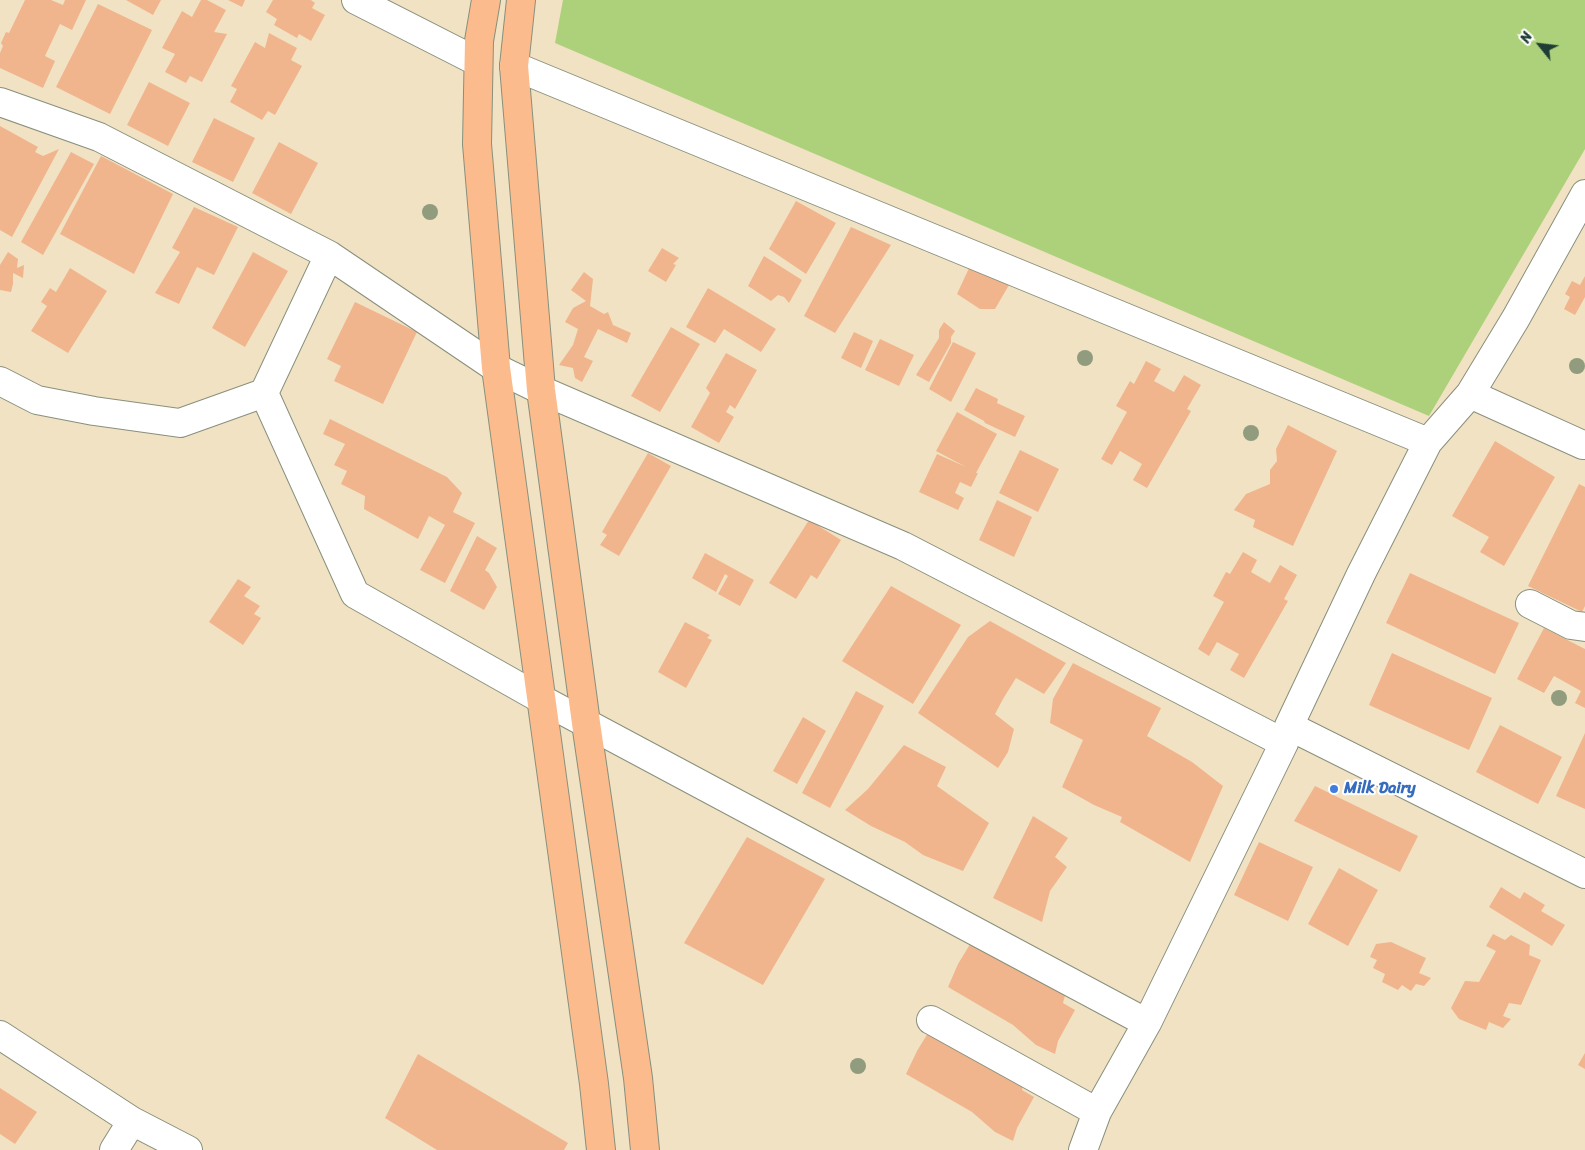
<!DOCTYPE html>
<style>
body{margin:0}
#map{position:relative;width:1585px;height:1150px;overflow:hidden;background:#f1e2c4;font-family:Sriracha,sans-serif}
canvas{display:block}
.north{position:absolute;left:1515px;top:20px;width:50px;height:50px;-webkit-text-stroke:4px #fff;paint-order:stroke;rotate:299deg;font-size:14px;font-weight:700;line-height:20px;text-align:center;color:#1f3d34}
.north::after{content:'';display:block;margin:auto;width:18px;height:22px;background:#1f3d34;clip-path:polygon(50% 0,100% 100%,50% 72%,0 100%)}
</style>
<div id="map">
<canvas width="1585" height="1150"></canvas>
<div class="north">N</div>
</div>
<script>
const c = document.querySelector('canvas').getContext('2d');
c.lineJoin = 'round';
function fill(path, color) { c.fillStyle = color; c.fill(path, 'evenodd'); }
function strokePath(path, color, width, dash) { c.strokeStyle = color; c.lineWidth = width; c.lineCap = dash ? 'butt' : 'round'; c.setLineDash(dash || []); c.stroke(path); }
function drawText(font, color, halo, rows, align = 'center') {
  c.font = font + ' Sriracha,sans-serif'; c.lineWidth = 4; c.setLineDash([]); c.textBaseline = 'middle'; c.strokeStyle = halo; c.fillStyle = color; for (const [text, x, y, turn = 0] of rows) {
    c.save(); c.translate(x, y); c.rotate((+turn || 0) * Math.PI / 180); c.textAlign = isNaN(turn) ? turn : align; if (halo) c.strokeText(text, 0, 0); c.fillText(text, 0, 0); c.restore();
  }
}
fill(new Path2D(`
 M563,0H1585V149L1429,416L555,43Z`), '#add17a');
fill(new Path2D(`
 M25,0H51L63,5L65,0H86L72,30L60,24L45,56L55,61L43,88L0,68V53L3,46L1,43L6,32L9,33Z
 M126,0H161L153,15Z
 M201,0H207L226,10L214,32L227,34L202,82L190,76L186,83L165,72L175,54L162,48L182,11L192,17Z
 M228,0H245L242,7Z
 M273,0H311L315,3L312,8L325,15L311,41L299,34L297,38L274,25L277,19L266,12Z
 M98,4L152,30L110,114L56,87Z
 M269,33L297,48L291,60L302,66L275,115L268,111L262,120L230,102L237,89L231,86L255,42L265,48Z
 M149,82L190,103L168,146L127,125Z
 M214,118L255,138L233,182L192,162Z
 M0,126L38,147L35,152L43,156L59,149L12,237L0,230Z
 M279,142L318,163L291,214L252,193Z
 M71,152L94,164L43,255L21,242Z
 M101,156L173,194L134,274L60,234Z
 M796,201L836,223L806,274L769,249Z
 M194,207L238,227L214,275L197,267L179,304L155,293L180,252L172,248Z
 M851,227L891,245L835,333L804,316Z
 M662,248L679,258L673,264L676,265L666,282L648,271Z
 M8,252L18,259L17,268L24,265L23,278L13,273V284L11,292L0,290V265Z
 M253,252L288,271L245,347L212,328Z
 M764,256L802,280L789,303L784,297L778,295L771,301L748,286Z
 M970,266L1009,285L995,309H980L957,294Z
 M70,268L107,291L68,353L31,331L47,306L41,302L50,288L56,292Z
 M584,272L593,279L590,306L604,314L608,312L613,325L631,333L627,343L598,329L584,357L593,361L582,382L575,378L573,368L559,365L573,345L578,329L565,322L573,308L586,301L571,290Z
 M1585,276V297L1575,315L1564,309L1570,297L1565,294L1572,281L1580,285Z
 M708,288L776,329L761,352L724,329L715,343L686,327Z
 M355,302L417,332L383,404L334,381L341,366L327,359Z
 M944,322L955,331L951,337V343L929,382L916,375L939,338V330Z
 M671,327L700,344L660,412L631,396Z
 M854,332L873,341L861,368L841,358Z
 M880,339L914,355L899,386L865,370Z
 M953,342L976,353L951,402L929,389Z
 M726,353L757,370L735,409L730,405L726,412L734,417L719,443L691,427L710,393L706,388Z
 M1146,361L1161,369L1154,381L1174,392L1184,375L1201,385L1187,409L1191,411L1147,488L1133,480L1142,464L1120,451L1112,465L1101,459L1127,412L1116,406L1130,381L1134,384Z
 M976,388L998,399L997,403L1025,416L1015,437L985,423L984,421L964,410Z
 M957,412L997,434L976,473H978L971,487L960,482L955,493L964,498L958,510L919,492L937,454L966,467L936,451Z
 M330,419L447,477L462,493L453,512L475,523L445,583L420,570L445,525L429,516L418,539L364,509L365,496L341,484L347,471L334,465L345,444L323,434Z
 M1288,425L1337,451L1293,546L1253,527L1255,520L1234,510L1246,494L1270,484V470L1277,461L1276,449Z
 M1495,441L1555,477L1504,566L1480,552L1489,537L1452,516Z
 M1020,450L1059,469L1038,512L999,493Z
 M648,453L671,466L619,556L600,545L607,535L602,532Z
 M1579,484L1585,487V606L1582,612L1528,586Z
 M997,500L1032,517L1014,557L979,540Z
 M809,520L841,540L817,579L811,575L796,599L769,583Z
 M477,536L497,548L485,570L489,573L497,587L484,610L450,591Z
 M1243,552L1257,560L1251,572L1270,583L1280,565L1297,575L1284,599L1288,601L1244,678L1230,670L1239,654L1217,642L1209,656L1198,649L1224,602L1213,596L1226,572L1230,574Z
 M705,553L754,580L740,606L718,594L728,576L725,574L716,592L692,578Z
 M1410,573L1519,623L1495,674L1386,623Z
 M238,579L251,587L244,596L260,606L254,614L261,618L243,645L209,622Z
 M891,586L961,625L913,704L842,661Z
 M990,621L1066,663L1044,694L1016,678L1003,699L995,714L1014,729L1008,752L998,768L918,713L968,637Z
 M685,622L710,635L707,638L712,640L686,688L658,672Z
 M1544,628L1585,649V708L1575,703L1581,691L1554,676L1544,693L1517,679Z
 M1392,653L1492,698L1469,750L1369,705Z
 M1073,663L1161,708L1147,736L1192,762L1223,786L1190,862L1120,822L1122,817L1094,805L1062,787L1083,740L1050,723L1053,699Z
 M856,691L884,706L830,808L802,793Z
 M803,717L826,731L797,784L773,771Z
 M1500,725L1562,757L1538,804L1476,772Z
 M1585,733V809L1556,796Z
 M904,745L946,767L937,786L989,823L963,871L923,855L905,842L871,826L845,810L868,789Z
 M1315,786L1418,836L1400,872L1294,821Z
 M1033,816L1068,838L1055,857L1067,867L1050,891L1042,922L993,898Z
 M747,837L825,879L763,985L684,943Z
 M1259,842L1313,867L1288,921L1234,895Z
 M1339,868L1378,890L1348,946L1308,924Z
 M1501,887L1520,899L1524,892L1545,905L1541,911L1565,925L1552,946L1489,907Z
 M1493,934L1505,940L1511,935L1530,945L1529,955L1541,960L1521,1005L1509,1003L1503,1016L1511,1019L1503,1028L1489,1022L1486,1030L1459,1019L1451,1008L1465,981L1479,982L1496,951L1486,946Z
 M972,941L1066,992L1063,1003L1075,1010L1058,1041L1055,1054L1036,1045L1013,1025L948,987L958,964Z
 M1391,942L1426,958L1419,973L1431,978L1424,986L1416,984L1411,991L1402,985L1398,990L1382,982L1385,974L1373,968L1377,960L1370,957L1376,944Z
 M931,1028L1025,1079L1022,1090L1034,1097L1017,1128L1013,1141L995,1132L972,1112L906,1074L917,1051Z
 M1585,1053V1069L1578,1065Z
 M418,1054L568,1143L564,1150H437L385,1118Z
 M0,1088L37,1112L15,1144L0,1134Z`), '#f1b58d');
const minor = new Path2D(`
 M356,0L478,62
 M514,66L1428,442
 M0,102L99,137L329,255L496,368L541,390L903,546L1284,743
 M329,255L264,393L355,594L541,699L1147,1023
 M0,381L37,400L94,411L180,423L264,393
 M1470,394L1583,445
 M1530,604L1571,625L1585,627
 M1289,726L1585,874
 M931,1020L1097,1112
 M0,1035L132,1121L188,1150
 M114,1150L132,1121
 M1083,1150L1097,1112L1147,1023L1284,743L1289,726L1361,574L1428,442L1470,394L1516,318L1585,194`);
const major = new Path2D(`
 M486,0L479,41L477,144L496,368L594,1084L601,1150
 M521,0L514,66L541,390L586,723L638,1078L645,1150`);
strokePath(minor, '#88907c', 30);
strokePath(major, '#88907c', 30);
strokePath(minor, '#fff', 28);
strokePath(major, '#fbbb8c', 28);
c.fillStyle = '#919c7f';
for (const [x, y] of [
 [430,212],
 [1085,358],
 [1577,366],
 [1251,433],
 [1559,698],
 [858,1066]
]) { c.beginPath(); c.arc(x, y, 8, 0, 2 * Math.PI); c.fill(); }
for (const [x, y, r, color] of [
 [1334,789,5,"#3f7fe0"]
]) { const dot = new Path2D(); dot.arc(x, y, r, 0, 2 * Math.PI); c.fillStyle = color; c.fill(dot); strokePath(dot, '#fff', 2); }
drawText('bold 16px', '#366cbe', '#fff', [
 ["Milk Dairy",1344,789]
], 'left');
</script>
